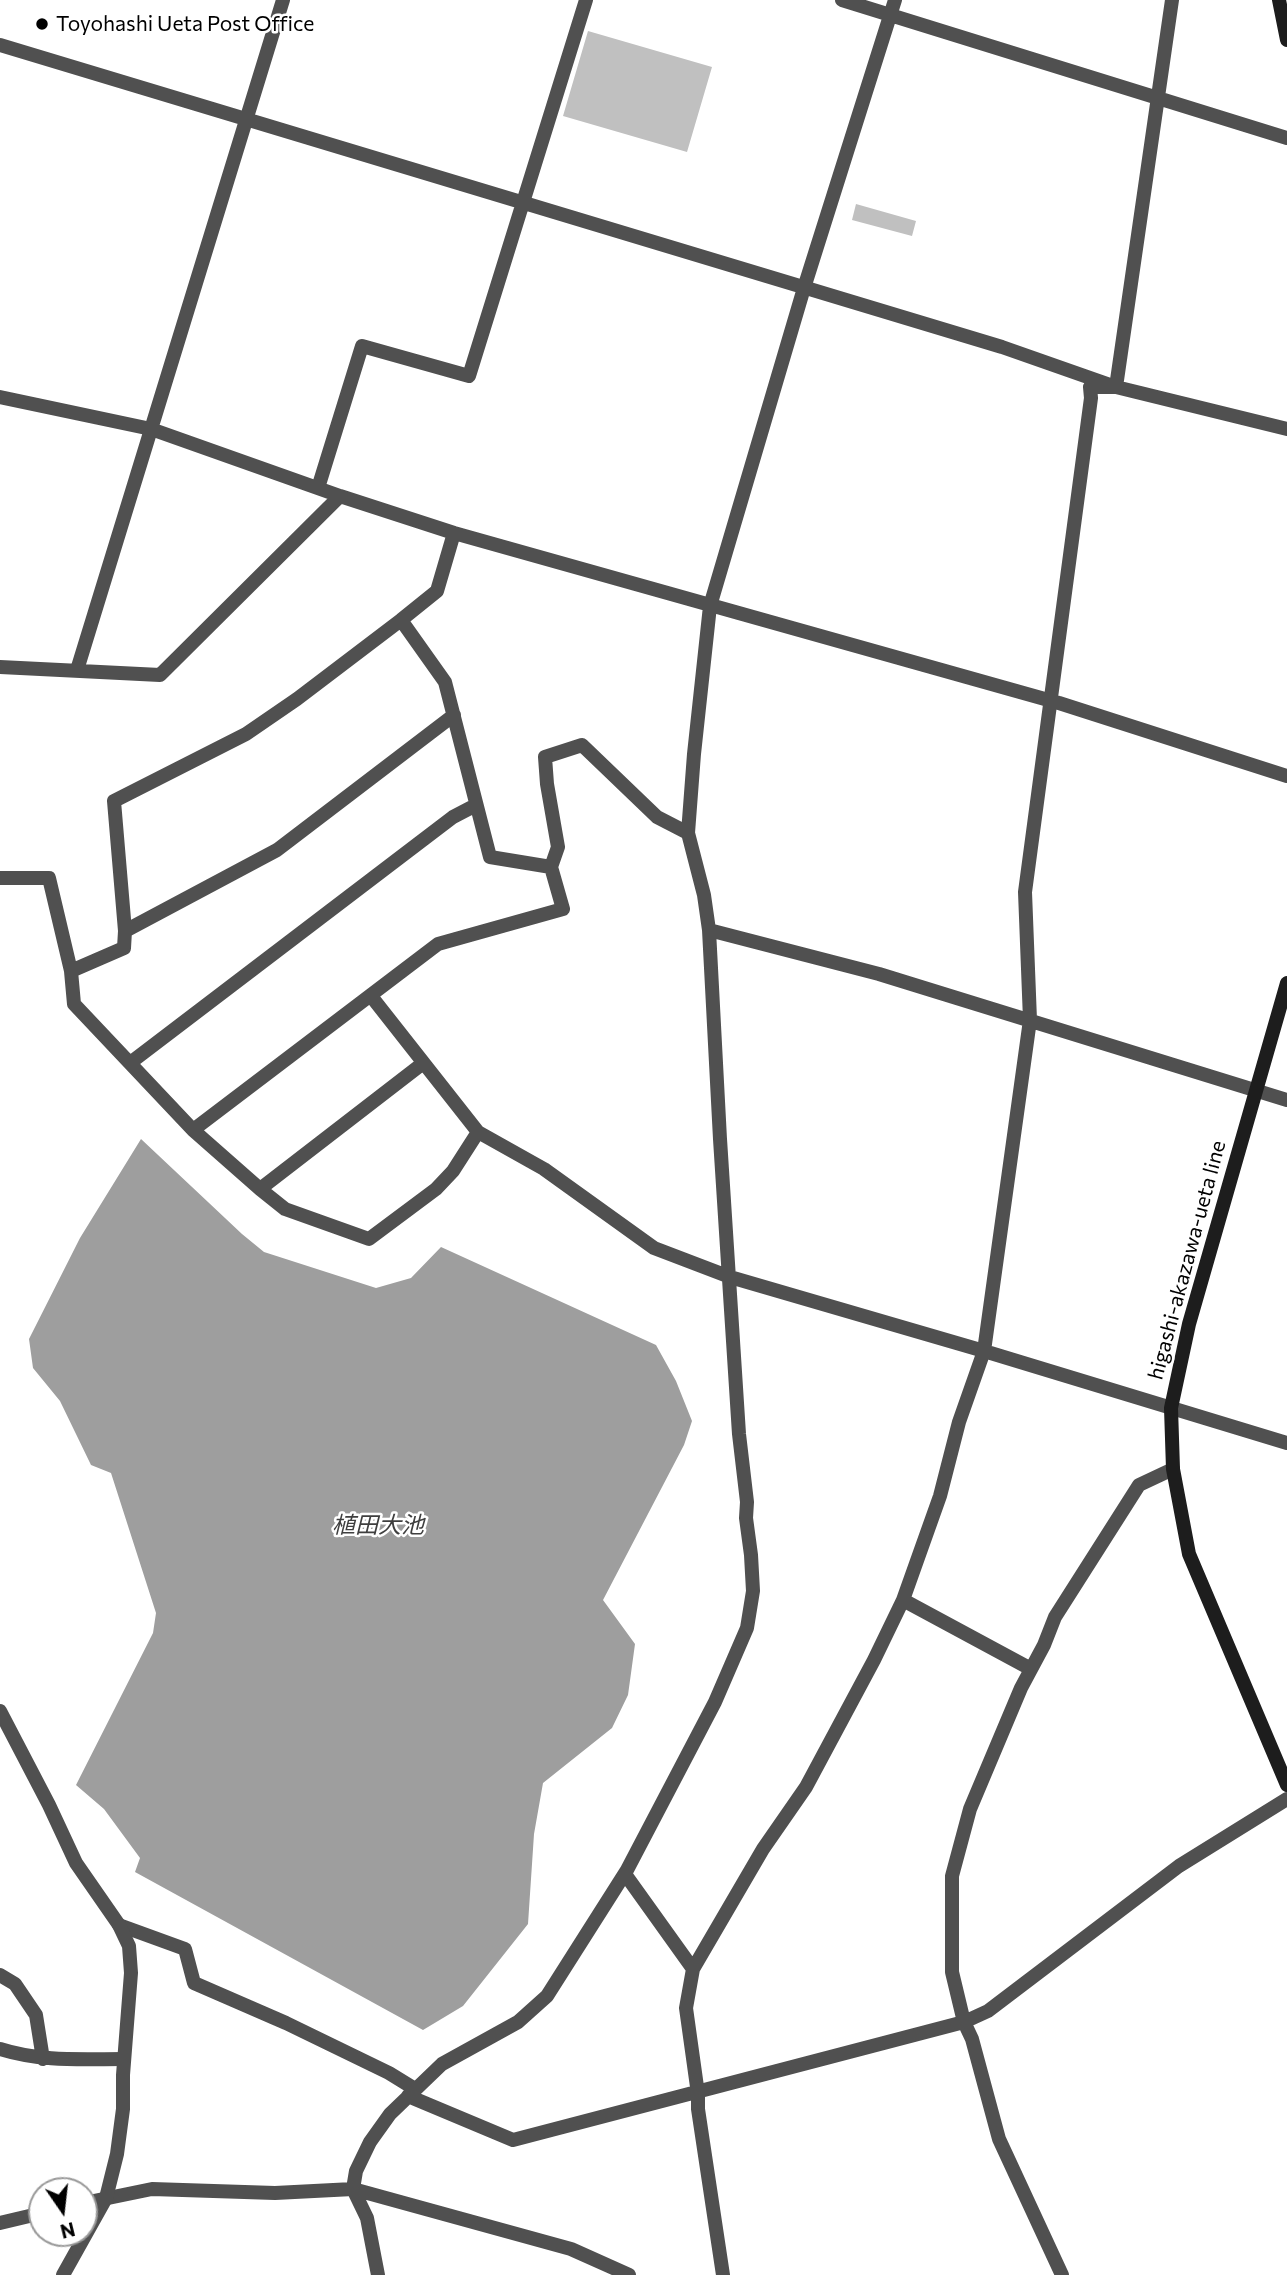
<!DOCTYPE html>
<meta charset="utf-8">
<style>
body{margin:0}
#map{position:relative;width:1287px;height:2275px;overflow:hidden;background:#fff;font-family:Commissioner,sans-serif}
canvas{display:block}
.north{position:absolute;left:28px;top:2177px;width:70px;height:70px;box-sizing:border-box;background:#fff;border:2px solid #999;border-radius:50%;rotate:166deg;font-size:19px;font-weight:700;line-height:28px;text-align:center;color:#000}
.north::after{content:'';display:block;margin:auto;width:24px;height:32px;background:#000;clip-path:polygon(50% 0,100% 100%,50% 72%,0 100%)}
</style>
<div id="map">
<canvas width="1287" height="2275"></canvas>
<div class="north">N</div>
</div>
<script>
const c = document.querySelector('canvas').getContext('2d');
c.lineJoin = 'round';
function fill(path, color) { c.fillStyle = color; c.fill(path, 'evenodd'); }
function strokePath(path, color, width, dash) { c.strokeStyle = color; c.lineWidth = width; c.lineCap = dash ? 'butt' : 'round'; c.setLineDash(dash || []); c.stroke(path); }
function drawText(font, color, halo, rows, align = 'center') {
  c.font = font + ' Commissioner,"Noto Sans JP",sans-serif'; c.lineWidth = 5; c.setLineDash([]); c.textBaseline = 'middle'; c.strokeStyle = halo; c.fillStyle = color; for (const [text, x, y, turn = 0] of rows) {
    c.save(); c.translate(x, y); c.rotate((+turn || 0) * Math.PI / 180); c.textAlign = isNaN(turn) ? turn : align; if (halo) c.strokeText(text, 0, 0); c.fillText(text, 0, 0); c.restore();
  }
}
fill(new Path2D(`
 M141,1139L242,1234L264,1252L376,1288L411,1278L441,1247L656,1345L676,1381L692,1421L684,1445L603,1600L635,1644L628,1695L612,1728L543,1783L534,1834L528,1924L463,2006L423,2030L135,1872L140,1858L104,1809L76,1785L153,1633L156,1613L111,1473L91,1465L60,1401L33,1368L29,1339L80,1238Z`), '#9e9e9e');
fill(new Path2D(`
 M588,31L712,67L687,152L563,116Z
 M856,204L916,221L912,236L852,220Z`), '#c0c0c0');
strokePath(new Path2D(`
 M842,0L1287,138
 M0,45L1002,347L1116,387L1287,429
 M1116,387L1172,0
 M0,397L151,429L340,496L454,533L1059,703L1287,776
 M318,488L362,346L469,376L586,0
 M401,620L445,682L490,857L551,867
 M0,667L160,675L340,496
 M77,670L283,0
 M0,878H49L71,971L74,1004L193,1130L260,1189L285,1209L369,1239L436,1189L453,1171L478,1132
 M709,930L879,974L1287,1100
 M125,931L277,850L454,715
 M71,971L124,948L125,931L114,801L246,734L297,699L401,620L437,591L454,533
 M371,996L478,1132L544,1169L654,1248L730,1277L984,1351L1287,1443
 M130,1063L453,817L476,805
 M193,1130L438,944L563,909L551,867L558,847L547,784L545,757L582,745L657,817L688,833
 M260,1189L422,1064
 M903,1600L1031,1669
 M625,1874L693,1969
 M119,1925L185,1949L194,1983L286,2023L389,2073L415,2089
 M0,1975L15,1984L36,2015L43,2059
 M0,2049C40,2062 82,2059 124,2059
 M408,2096L513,2140L964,2022L988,2011L1179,1866L1287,1799
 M84,2203L152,2189L275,2193L353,2189L571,2249L629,2275
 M0,2223L42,2213
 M378,2275L367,2218L353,2189L356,2171L370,2142L390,2114L442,2064L518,2022L547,1996L627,1870L715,1702L747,1628L753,1591L751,1555L746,1518L747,1502L739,1434L720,1139L709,930L704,895L688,833L694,754L710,606L804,288L895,0
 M723,2275L698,2109V2094L686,2008L693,1969L763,1849L806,1787L874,1660L903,1600L940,1496L959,1422L984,1351L1030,1020L1025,892L1091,398L1090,387H1116
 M1062,2275L999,2139L972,2039L964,2022L952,1972V1876L970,1809L1021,1688L1044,1645L1055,1617L1139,1485L1173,1469`), '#505050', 14);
strokePath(new Path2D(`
 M0,1711L49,1805L76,1863L119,1925L129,1946L131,1973L123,2075V2109L117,2154L106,2198L63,2275`), '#505050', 14);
strokePath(new Path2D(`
 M1279,0L1287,40
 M1287,983L1189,1324L1171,1408L1173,1469L1189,1554L1287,1785`), '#1d1d1d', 14);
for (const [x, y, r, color] of [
 [42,24,7,"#000"]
]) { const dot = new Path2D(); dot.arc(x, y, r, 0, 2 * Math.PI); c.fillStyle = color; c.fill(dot); strokePath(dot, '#fff', 2.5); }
drawText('21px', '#000', '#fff', [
 ["Toyohashi Ueta Post Office",56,24]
], 'left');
drawText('21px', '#000', '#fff', [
 ["higashi-akazawa-ueta line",1187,1260,-75]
]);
drawText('italic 23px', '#3f3f3f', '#fff', [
 ["植田大池",378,1525]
]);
</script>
